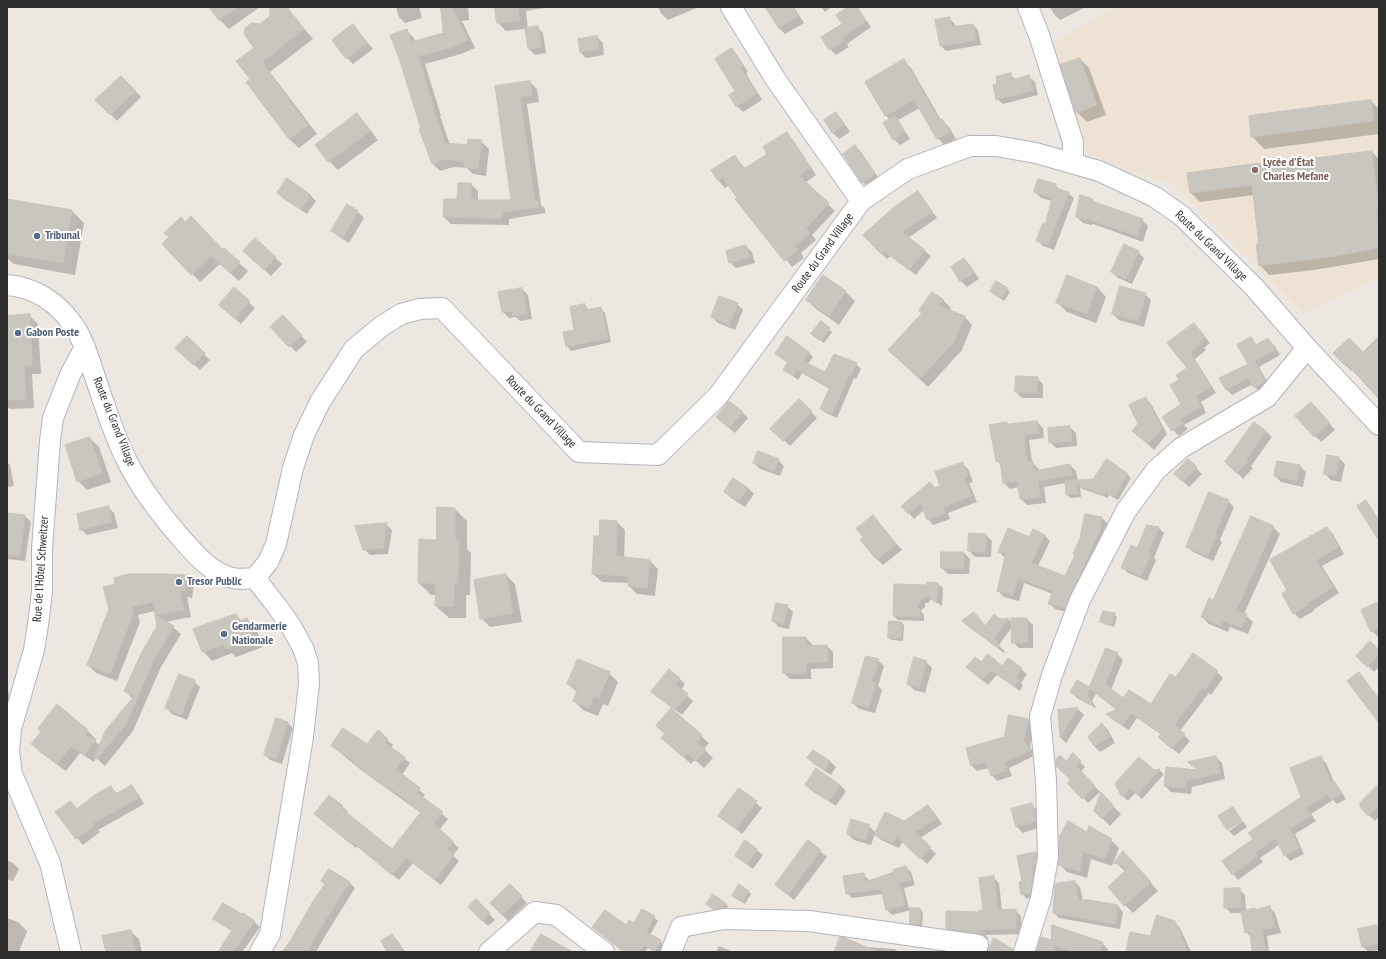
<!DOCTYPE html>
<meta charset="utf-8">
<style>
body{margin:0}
#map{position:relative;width:1386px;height:959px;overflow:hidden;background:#ede7e1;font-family:"PT Sans Narrow",sans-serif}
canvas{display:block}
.frame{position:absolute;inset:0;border:8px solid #2d2d2d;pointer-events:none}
</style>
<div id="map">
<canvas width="1386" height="959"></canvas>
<div class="frame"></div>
</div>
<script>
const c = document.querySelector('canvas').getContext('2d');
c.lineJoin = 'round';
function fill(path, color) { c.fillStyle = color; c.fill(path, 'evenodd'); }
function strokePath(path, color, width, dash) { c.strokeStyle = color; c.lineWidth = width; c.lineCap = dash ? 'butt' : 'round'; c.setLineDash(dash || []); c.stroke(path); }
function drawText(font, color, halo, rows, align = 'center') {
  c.font = font + ' "PT Sans Narrow",sans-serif'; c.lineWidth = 4; c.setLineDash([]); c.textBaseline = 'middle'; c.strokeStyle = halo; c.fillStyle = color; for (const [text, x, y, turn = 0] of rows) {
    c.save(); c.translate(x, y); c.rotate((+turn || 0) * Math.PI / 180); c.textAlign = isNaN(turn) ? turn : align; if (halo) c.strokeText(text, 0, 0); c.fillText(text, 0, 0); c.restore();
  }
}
fill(new Path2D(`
 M1116,7H1379V278L1303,313L1175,186L1086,154L1084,142L1047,46Z`), '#ede2d3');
fill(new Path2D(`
 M211,7H260L229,29L220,20Z
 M275,7H286L313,39L270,72L317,134L299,148L289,139L251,79L255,48L260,25L271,17Z
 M396,7H419L422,18L405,23L399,17Z
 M441,7H468L469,20L462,21L475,48L461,54L425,64L441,116H440L450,145L468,146L481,141L489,149L486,176L473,174L467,168L453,167L440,171L433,164L422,129L406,30L414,38L415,42L444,34Z
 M496,7H545V8L526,11L528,29L537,27L543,33L546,53L535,55L529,49L526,29L506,31L498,23Z
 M658,7H699L668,20L661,13Z
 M767,7H794L804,23L785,34L779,28Z
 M821,7H831L825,12Z
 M850,7H857L871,27L847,44L849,47L836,55L830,49L822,38L843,25Z
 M1050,7H1086L1060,20L1054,14Z
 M949,18L955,24V28L973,25L978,30L981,45L946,51L941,46L936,21Z
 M353,25L373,49L353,64L347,58Z
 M597,37L603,43L604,55L586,58L580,52L579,40Z
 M731,49L737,55L748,72L746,73L762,100L743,112L737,106Z
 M1080,59L1089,68L1106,115L1087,122L1077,112Z
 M904,61L911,68L941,120L949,127L956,139L945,146L938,138L920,108L898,120L910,139L900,145L894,139L890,120L886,116L866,82Z
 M1010,74L1016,80L1029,77L1035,82L1038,95L1003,104L997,99L999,84Z
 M121,77L141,97L117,121L97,100Z
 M530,82L537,89L539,102L527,104L541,205L545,209V213L509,219V225L451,224L444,217L471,184L478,191V201H512L496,87Z
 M1371,101L1379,109V134L1264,149L1252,136Z
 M836,114L842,120L850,132L839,139L833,133L825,120Z
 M357,115L366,124L378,140L338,170L329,161L317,145Z
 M786,133L793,140L816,175L805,183L835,211L812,235L816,240L801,253L804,258L792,267L737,199H738L729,185L725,188L719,181L712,171L735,157L746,169L769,155Z
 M855,146L861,152L880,180L869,188L863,182Z
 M1372,152L1379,159V259L1314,270L1269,275L1260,265V245L1254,195L1200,202L1191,193L1188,174L1259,164L1261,166Z
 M1055,185L1061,191L1068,193L1074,198L1054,250L1043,246L1037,240L1046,225L1052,201L1041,198L1035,192Z
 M918,192L923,198L937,218L908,238L931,256L916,275L891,256L887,259L881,253Z
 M278,193L310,195L316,201L307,214L284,199Z
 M7,200L72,211L84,223L75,275L14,264L7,258Z
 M1092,200L1095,203L1142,220L1148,226L1143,242L1093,224L1092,225L1083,223L1077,217Z
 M358,212L364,218L349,243L339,237L333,231Z
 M185,223L239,263L248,271L239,281L220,264L200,282L163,244Z
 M255,239L282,264L271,276L251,257Z
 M746,246L752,252L755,263L736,268L730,262Z
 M1138,252L1144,258L1132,284L1118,278L1112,272Z
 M964,259L970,265L979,279L967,287L961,281Z
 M823,277L846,292L855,301L839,325L816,309L807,300Z
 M997,282L1010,292L1004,301L994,293Z
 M1097,287L1106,297L1096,323L1067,312L1057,302Z
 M234,289L255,308L241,324L220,305Z
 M522,289L528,295L532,319L520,321L516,317L509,318L503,312L500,293Z
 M932,293L943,300L951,308L949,311L964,316L972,325L962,350L928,387L897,358L922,314L920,311Z
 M1145,294L1151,300L1144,327L1119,320L1113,314Z
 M737,304L743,310L735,330L718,323L712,317Z
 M584,305L589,310L601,309L605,313L611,342L571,351L567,346L575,330Z
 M29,315L38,324L41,374H32L34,408L10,409L7,406V317Z
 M283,316L307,342L296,352L271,327Z
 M821,323L832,332L824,343L815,337Z
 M1194,324L1210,343L1204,348L1206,350L1195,359L1216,393L1201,402L1206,413L1184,425L1188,429L1179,436L1173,430L1183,404L1180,380L1189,369L1169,344Z
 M187,337L210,360L200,370L176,348Z
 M1251,338L1257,346L1268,339L1274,345L1280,355L1259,367L1270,387L1260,393L1253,384L1232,395L1226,389L1250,364Z
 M1379,338V399L1353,369L1351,371L1334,353H1363Z
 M808,352L813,357L808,364L825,374L856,364L861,369L856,379L854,378L837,418L826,413L821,409L830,389L802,373L798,380L784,369L788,363L776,354Z
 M1037,378L1043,384V398H1022L1016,392Z
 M1145,398L1151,404L1167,434L1154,450L1133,431L1139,424Z
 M799,400L817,418L790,446L772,429Z
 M1317,409L1335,430L1321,442L1297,416Z
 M742,412L748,418L735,433L723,423Z
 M1037,422L1043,428L1044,438L1029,440L1032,462L1038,468L1039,471L1070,465L1076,471L1078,481L1127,474L1131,478L1118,500L1109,495L1108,498L1080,488L1081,497L1070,498L1067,494L1066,483L1044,487L1046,503L1027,505L1021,499L1019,487L1010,489L1004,483L1001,465L997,461L1007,423L1009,425Z
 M1070,427L1076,433L1077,446L1056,448L1050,442Z
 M1266,431L1272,437L1251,466L1253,468L1243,479L1227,462Z
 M90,438L99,447L111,482L87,490L78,481Z
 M1339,458L1345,464L1341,482L1331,480L1325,474Z
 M778,460L784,466L780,476L760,469L754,463Z
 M1188,460L1202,474L1189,487L1175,474Z
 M7,462L10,465L14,486L7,487Z
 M1278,462L1300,466L1306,472L1303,487L1281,482L1275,476Z
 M962,463L968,469L973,482L969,483L977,502L948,513L950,519L933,525L928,519L924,510L914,519L909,513L935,489L941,487Z
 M748,488L754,494L745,507L731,498L725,492Z
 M1228,501L1234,507L1220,540L1222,542L1213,561L1193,552L1187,546Z
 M1366,501L1370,506L1379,520V538Z
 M108,507L114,513L118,528L87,535L81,529Z
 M455,509L467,521V549L471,553L470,595H466V618H449L436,606V595H431L419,583L437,541Z
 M7,515L25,516L31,522L25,561L7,559Z
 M1102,518L1108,524L1105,536L1071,613L1055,609L1049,603L1053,594L1024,583L1019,601L1004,597L998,591L1005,558L999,552L1030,538L1044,535L1050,541L1038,566L1065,577Z
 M617,522L625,530L624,558L650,561L658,569L655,596L637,594L629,586V583L602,582L593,574L600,537Z
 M879,523L902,550L883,565L877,559Z
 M386,524L392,530L388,554L370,555L364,549Z
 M1273,527L1280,534L1244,614L1253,622L1248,634L1230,627L1228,632L1209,624L1202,617Z
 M1159,528L1164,533L1154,558L1156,560L1147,581L1128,573L1122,567Z
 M1327,528L1333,534L1344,554L1322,566L1339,593L1313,610L1314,611L1300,619L1294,613L1283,594L1289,591Z
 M986,535L992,541L991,557H975L969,551Z
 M964,553L970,559L969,574H948L942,568Z
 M506,575L515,584L522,622L490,627L481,618Z
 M186,576L194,584L192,598L187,597L191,617L165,622L173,627L181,634L161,667L133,731L105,766L96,758L94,762L80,753L66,771L41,753L33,744L87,730L96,739L95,741L100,746L133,699L125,691L158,626L155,611L138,615L140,622L117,681L96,673L88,665L110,609L116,585Z
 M938,584L943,588L942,606L931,599L928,603H925V607L921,611L924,615V621L898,620L894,616L928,586Z
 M1379,603V637H1378L1372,631Z
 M787,606L793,612L789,629L779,627L773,621Z
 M974,613L986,627L999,620L1008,619L1012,623L1027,619L1033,625V648H1019L1013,642L1012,627L999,645L1005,652L1004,653L969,627L964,622Z
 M1114,614L1117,617L1114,627L1104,624L1101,622Z
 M236,616L242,621L247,619L256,628L263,647L236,657L232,653L212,661L203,651Z
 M901,623L904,625L903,641L892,640L889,637Z
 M806,638L812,644V647L827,646L833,652V668L811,669V679H790L784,673Z
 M1379,651V667L1374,672L1358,656Z
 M1117,654L1123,660L1111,690L1124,700L1151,705L1176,678L1193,655L1217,672L1223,678L1211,695L1209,693L1180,731L1190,741L1179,754L1166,743L1162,735L1137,718L1129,730L1113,720L1108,715L1117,710L1096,694L1092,701L1097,709L1077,698L1071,692L1090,689Z
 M1009,659L1027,674L1021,683L1023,686L1020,691L997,675L988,685L973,672L981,663L1002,667Z
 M878,660L884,666L878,686L882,690L875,713L859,709L853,703Z
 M926,662L932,668L925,693L914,690L908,684Z
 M609,673L618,682L608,706L603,704L598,716L583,710L574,701L578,693L568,684Z
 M1359,673L1379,698V721Z
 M679,678L685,684L681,690L693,701L682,715L652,692Z
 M194,681L200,687L187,720L172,714L166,708Z
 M7,686L11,704L7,787Z
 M1078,709L1084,715L1066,743L1061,738L1059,711Z
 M671,710L709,743L704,749L713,758L704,768L695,760L691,764L662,738L666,735L657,726Z
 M277,720L288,723L293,728L282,764L270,760L265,755Z
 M1028,720L1034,725L1030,746L1034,756L1009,768L1012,776L997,781L992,775L989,768L977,771L972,766Z
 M1102,724L1108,730L1115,743L1100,752L1094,746Z
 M387,740L393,745L391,748L410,763L402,775L425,795L422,798L448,819L439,830L459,848L453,855L459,861L441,885L413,863L399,880L357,846L356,848L321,819L342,806L348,812L346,814L392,850L421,813L361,770L332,746L367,745Z
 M1073,755L1085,767L1081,772L1100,792L1088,803L1069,783L1072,780L1066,762Z
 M1216,757L1222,763L1225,779L1192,787L1191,794L1171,792L1165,786L1198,771Z
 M1320,757L1326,763L1334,782L1339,788L1346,799L1337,804L1333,800L1311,814L1316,821L1295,834L1304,854L1290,861L1285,855L1280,844L1260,858L1263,862L1238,880L1233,874L1254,840L1302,797Z
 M809,758L830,761L836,767L831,775L814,764Z
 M1159,770L1164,774L1142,799L1135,793L1128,801L1123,796L1116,785Z
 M806,785H840L846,791L836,806L812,791Z
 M131,786L137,792L144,804L98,830L100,832L83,845L56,813L78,810L111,787L117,794Z
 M1379,786V817L1375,821L1361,807Z
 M739,789L762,808L742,834L720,816Z
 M1101,794L1121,814L1110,826L1095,811Z
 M1031,804L1037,810L1041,827L1023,833L1017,827Z
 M928,806L934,812L942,824L920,838L936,854L927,864L903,841L899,848L881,840L875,834L871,845L854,840L848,834L869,826L876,833L904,822Z
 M1243,821L1247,827L1234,836L1229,831Z
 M1087,833L1111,840L1119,848L1112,866L1091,859L1087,878L1067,872L1059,864Z
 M746,842L763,855L753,869L736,856Z
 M808,842L827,857L794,900L776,885Z
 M1036,853L1040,857L1034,897L1027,899L1022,894L1024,882L1018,856Z
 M7,860L13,863L19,869L13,881L7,879Z
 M1131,860L1158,891L1133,913L1125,905L1126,872L1116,863Z
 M906,867L911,872L915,885L904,888L909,909H920L923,912L922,927L914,926L911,923V910L892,915L887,910L883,894L852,898L847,893L863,874L868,879L869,881Z
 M993,877L999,883L1002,910H1015L1021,916V934L985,935L989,939L953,934L947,928L984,911Z
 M349,882L355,888L325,936L316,952H282L289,942L290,943L326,885Z
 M1075,882L1080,887L1083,901H1088L1118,906L1123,912L1120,929L1059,918L1054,913Z
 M740,886L751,894L745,904L733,896Z
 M1239,889L1245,895L1246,911L1255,909L1256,911L1269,907L1275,913L1281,933L1267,936L1269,952H1253L1252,938L1246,932L1242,913H1231L1225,907Z
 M516,891L527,903L508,921L491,903Z
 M476,900L495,920L488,926L469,907Z
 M725,903L728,906L725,910L717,912L710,907Z
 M654,917L658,921L650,935L660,941L664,945L661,952H655L648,948L645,952H624L593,927H626Z
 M7,918L18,922L27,931L19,952H7Z
 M214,919L254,922L260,927L243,951V952H219L232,931L220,924Z
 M1174,922L1180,928L1191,952H1127Z
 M1376,926L1379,928V950L1369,952L1363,947L1359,930Z
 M130,931L139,939L142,952H107Z
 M392,935L398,941L405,952H389Z
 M841,938L866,947L895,949L898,952H838Z
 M1052,941L1102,943L1108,949L1107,952H1037Z
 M719,946L731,951L732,952H716Z`), '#0003');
const building = new Path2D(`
 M209,7H238L219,20Z
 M274,7H287L304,29L262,62L308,125L289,139L246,82L250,79L236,61L254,48L244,34L245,28L252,23L260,24L270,16V9Z
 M441,7H452L468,40L453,47L418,56L434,108H433L445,143L467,145L468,139L482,140L478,169L464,167L465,162L445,159L432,164L419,129H421L400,61L390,35L407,29L411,42L443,33Z
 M495,7H518L520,21L497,23Z
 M765,7H793L798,16L779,28Z
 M848,7H857L866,21L842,38L844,41L829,50L821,37L842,24L836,15Z
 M950,17L951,27L973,24L976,40L940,46L935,20Z
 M353,24L367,43L346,59L332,40Z
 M538,26L541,47L528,49L525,28Z
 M597,36L599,49L580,52L578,39Z
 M732,48L743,66L740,67L757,93L736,107L729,95L735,91L715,59Z
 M1080,58L1097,105L1076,113L1060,65Z
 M904,59L939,120L942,119L950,132L937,139L914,100L885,116L865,82Z
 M1011,73L1012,80L1029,75L1033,90L996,100L993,85L997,84L996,77Z
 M121,76L136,91L110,115L95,100Z
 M530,81L532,95L520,97L535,201H538L539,207L503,212L502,219L443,217L444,199H457L458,183H471V200H511L495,86Z
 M1371,100L1374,121L1251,137L1249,116Z
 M836,112L844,125L832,133L824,120Z
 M357,113L370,131L328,162L315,145Z
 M895,116L905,132L893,140L883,123Z
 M787,132L810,168L799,176L829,203L806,228L810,233L794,246L798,250L784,261L735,199L737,198L723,178L718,181L711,170L735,155L744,169L767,154L763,147Z
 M855,145L875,174L862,183L843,154Z
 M1372,151L1379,210H1376L1379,231V248L1336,256L1259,266L1256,244H1259L1252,185L1190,193L1187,173L1260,163V165Z
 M287,178L311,195L301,209L277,193Z
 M1038,179L1056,184L1052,198L1034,192Z
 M1055,188L1069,192L1048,245L1036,241L1043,223L1045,224Z
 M918,191L932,212L902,232L925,250L909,270L884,251L881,254L863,235L894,207Z
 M1080,195L1093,199L1092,201L1143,219L1137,236L1087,219L1086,220L1076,217Z
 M7,199L72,210L63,263L7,254Z
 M347,204L358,211L343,238L331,231Z
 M191,216L223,250L224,248L240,262L230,273L211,256L191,275L162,244L169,237L164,233L181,217L185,222Z
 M255,238L276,257L264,270L243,251Z
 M1124,244L1139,251L1126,279L1111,272Z
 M746,245L750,257L729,263L726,251Z
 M964,258L974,273L960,282L951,267Z
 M823,275L846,291L829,316L806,300Z
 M1067,275L1097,287L1087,314L1056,303Z
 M996,281L1008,288L1001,299L990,291Z
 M1120,286L1146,293L1138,321L1112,314Z
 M234,287L250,301L235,319L219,305Z
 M522,288L527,314L513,316L512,311L502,312L498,292Z
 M932,292L943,299L939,306L965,316L954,342L920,379L888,350L922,313L919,311Z
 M719,296L738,303L729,325L711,317Z
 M585,304L586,310L601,307L608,338L566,347L563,332L574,330L570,307Z
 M30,314L32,365L24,366L26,399L7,400V316Z
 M283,315L302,335L289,347L270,327Z
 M821,321L830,328L821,341L811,334Z
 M1194,323L1205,337L1199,342L1201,344L1190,352L1211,387L1196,396L1201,407L1180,419L1183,423L1172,431L1162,417L1181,404L1170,385L1179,380L1176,375L1187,368L1167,343Z
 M187,336L205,353L193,365L175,348Z
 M787,336L809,352L803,361L825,372L834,354L857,363L851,375H849L832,414L820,409L830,387L797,369L793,376L783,370L788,362L775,354Z
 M1379,336V399L1346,363L1344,365L1333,353L1349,338L1363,352Z
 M1251,337L1256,345L1268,338L1275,350L1254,361L1265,381L1254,388L1248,378L1226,390L1219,378L1248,364L1237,345Z
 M1016,376L1038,377L1037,393L1015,392Z
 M1146,397L1162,428L1148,444L1132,431L1138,424L1129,405Z
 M799,399L812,411L783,441L770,429Z
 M729,401L743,412L729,428L716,417Z
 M1311,402L1330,423L1314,437L1295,416Z
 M1037,421L1039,433L1024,435L1027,462L1033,461L1034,471L1070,464L1072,475L1038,481L1040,497L1020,499L1017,481L1003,483L1000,461H996L989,425L1007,422V424Z
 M1254,422L1266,431L1246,459L1248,462L1236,473L1225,462Z
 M1070,426L1072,441L1049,443L1048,428Z
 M90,437L102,473L77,482L65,445Z
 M758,451L779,459L774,471L753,463Z
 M1327,455L1339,457L1336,476L1324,474Z
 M1107,459L1128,474L1114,497L1106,492L1104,495L1077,485V494L1066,495L1065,481L1093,479Z
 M1188,459L1197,467L1183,482L1174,474Z
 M1277,461L1300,465L1297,481L1274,476Z
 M963,462L968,476L964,478L972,496L943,507L945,513L927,520L921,503L908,514L901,506L930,482L935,488L940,486L935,472Z
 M733,478L748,488L739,501L724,492Z
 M1209,492L1229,500L1215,534L1217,535L1207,556L1186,547Z
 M1366,500L1379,521V541L1357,506Z
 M109,506L112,522L80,530L77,514Z
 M437,507L455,508V540H459L458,583H454V606H435L436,583H418L419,539L436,540Z
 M7,513L25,515L20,556L7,554Z
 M1085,514L1102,517L1100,530L1065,608L1048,604L1053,591L1018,578L1013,595L997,591L1006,553L998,552L1008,528L1029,537L1033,529L1045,535L1031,563L1065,576L1075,555L1073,554L1080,538Z
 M873,515L896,544L877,560L860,540L863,537L856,529Z
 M1251,516L1274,526L1236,611L1247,614L1242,628L1223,621L1221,626L1201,617L1209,598L1213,600Z
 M600,520L617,521L616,556L650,560L647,588L628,586L629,576L592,574L594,536H599Z
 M387,523L383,548L363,550L355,526Z
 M1147,525L1159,527L1148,552L1151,554L1141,576L1121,568L1131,545L1137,548Z
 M1327,527L1339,547L1316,560L1333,587L1307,603L1308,605L1293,614L1282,594L1287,590L1270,560Z
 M969,533L986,534L985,552L968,551Z
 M941,552H964V569L941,568Z
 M129,574H166L187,575L185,591L180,590L184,610L155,615L174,626L154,660L126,724L97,759L94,757L106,730L134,696L124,691L142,652L157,626L153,602L132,607L133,614L110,674L87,665L109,609L103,587L115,584L114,578Z
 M506,574L513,613L480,619L474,580Z
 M927,582L938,583L937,603L926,595L923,599H921L920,602L917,606L920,609V617L893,616L894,584L927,585Z
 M1379,602V628L1371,632L1361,610Z
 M776,603L788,605L784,624L772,621Z
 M1103,611L1115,613L1112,625L1100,622Z
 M974,612L985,626L994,614L1000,619L1009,618L994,638L999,645L997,647L962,621Z
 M236,614L239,621L247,618L254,638L226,649L224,644L202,652L193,629Z
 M1011,618H1027L1028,642L1012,643Z
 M889,621L902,622L901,638H888Z
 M783,637H806V646L827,645L828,662L806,663V674L783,673Z
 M1370,641L1379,650V655L1367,667L1356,656Z
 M1106,648L1118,653L1105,684L1123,698L1129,690L1151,704L1170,674L1176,677L1193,653L1218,671L1205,689L1202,688L1174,725L1185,734L1172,749L1158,737L1161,734L1131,713L1122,725L1106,714L1117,709L1090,689L1087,695L1093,706L1070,692L1077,680L1089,687Z
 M988,654L1002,666L1008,658L1022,668L1016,677L1019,680L1014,686L991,670L982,680L966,667L975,657L981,662Z
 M866,656L879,659L872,682L876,683L869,708L852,703Z
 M914,657L927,661L919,688L907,684Z
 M578,659L610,672L599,698L594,696L589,708L573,701L578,689L567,684Z
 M669,669L680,678L675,684L688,694L675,710L651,692Z
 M1359,672L1379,700V723L1347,681Z
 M179,674L195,680L181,715L165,708Z
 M57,704L88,730L85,736L96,740L85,755L71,746L57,764L31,744L41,732L38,729Z
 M671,708L702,735L697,742L706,750L696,761L687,753L683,757L661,738L665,734L656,726Z
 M1078,708L1060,738L1058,710Z
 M1009,715L1029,719L1024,739L1030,751L1004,762L1007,771L991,776L986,762L971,766L966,748L1004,737Z
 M276,718L288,722L276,759L264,755Z
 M1102,723L1110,737L1094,746L1088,737Z
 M343,728L367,744L378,730L388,739L385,743L405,757L396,769L420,788L417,793L443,812L434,824L454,842L447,849L454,855L435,880L406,858L392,875L351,841L350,843L314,814L329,795L343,806L341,808L392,849L421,812L390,788L389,790L354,764L355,762L331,746Z
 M813,750L830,761L824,770L807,758Z
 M1073,753L1081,761L1076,766L1095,786L1082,799L1067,783L1071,780L1056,766V759L1060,755L1066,761Z
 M1216,756L1220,773L1186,781V788L1164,786L1166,767L1197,770L1188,762Z
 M1321,756L1331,783L1334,781L1342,793L1331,800L1328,794L1306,808L1311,816L1290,829L1300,848L1284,856L1276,838L1255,853L1258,856L1232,875L1222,861L1253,839L1248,833L1301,797L1290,768Z
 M1139,757L1154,770L1160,769L1137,795L1130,788L1122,797L1115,784Z
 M816,768L840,785L829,801L805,785Z
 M1379,784V806L1368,816L1360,807V803Z
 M132,785L139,798L93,823L95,825L76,839L55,812L70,801L77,809L96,794L111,786L115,794Z
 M739,788L757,801L736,829L718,816Z
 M1101,792L1114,806L1102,819L1094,811Z
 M1032,803L1035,815L1036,821L1016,827L1011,809Z
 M928,805L937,818L915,832L931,847L920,859L896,836L893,843L874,835L885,812L904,821Z
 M1233,807L1242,821L1227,830L1218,816Z
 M851,819L870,825L865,840L847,834Z
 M1068,821L1087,832L1089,826L1112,839L1105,859L1083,852L1080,871L1058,865L1059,838Z
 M745,840L757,849L747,864L735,856Z
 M808,840L821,850L788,895L775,885Z
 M1123,851L1151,882L1124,906L1108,887L1128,868L1114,863Z
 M1036,852L1035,865L1032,866L1033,875L1030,893L1021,895L1019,882L1022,881L1017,856Z
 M906,866L911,880L899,883L905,905L886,910L881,889L846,894L843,876L864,873L865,882L894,872L893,870Z
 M329,869L350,882L319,930L308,952H284L312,903L325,884L321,881Z
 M994,876L998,910L1016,909V929L977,930L985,934L946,929V911L979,912V910H983L979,878Z
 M1075,881L1079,900H1088L1118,905L1115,924L1053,913L1055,884Z
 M510,884L522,896L502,915L490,903Z
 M739,884L749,891L742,902L732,896Z
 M1240,888L1241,907L1224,908V889Z
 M713,894L726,903L722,908L713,909L706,904Z
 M476,899L490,913L482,921L468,907Z
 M223,903L242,914L243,913L255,921L233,952H218L232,930L213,919Z
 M1270,906L1275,927L1262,930L1265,952H1252L1250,932L1245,933L1241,911L1255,908V910Z
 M910,908H920V924H910Z
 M642,909L655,916L646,932L661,940L655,951L644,945L638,952H624L592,927L605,910L626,925L629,920L634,923Z
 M1157,915L1175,921L1188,952H1126L1130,932L1150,936Z
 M1052,925L1103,942L1099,952H1072L1055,945L1053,952H1036L1041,937L1051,940Z
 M1377,925L1379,934V943L1362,947L1358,929Z
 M131,930L136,952H106L102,936Z
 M392,934L403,952H387L381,941Z
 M541,934L573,952H530Z
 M840,937L845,938L878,952H834Z
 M994,938L1013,949V952H987Z`);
fill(building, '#c9c5bf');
strokePath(building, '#c9c2bb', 1);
const minor = new Path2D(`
 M731,7L776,80L861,201
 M1028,7L1039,35L1073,142V163
 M7,285C35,287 58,303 74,326C83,339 88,356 93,371C103,400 112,431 126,459C139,486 162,516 181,538C195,554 212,574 233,578C240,580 248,578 255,578L268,562L276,544L293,468L304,435L320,402L354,349L382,326L401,314L420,309L442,308L579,452L658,455L718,396L861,201L908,169L970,146H996L1036,153L1099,171L1155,197L1182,216L1254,287L1307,348L1379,425
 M255,578L279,609L292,628L303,648L308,663L309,683L303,737L270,934L260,952
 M71,952L50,863L12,774L9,751L11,729L34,650L38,625L42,592V549L50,441L53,418L70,375L85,347
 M489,952L535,912L556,915L604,952
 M671,952L681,927L724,919L809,921L978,945
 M1024,952L1041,898L1048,857L1046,780L1040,717L1052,675L1080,600L1126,511L1156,470L1181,448L1267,397L1307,348`);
strokePath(minor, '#b2b5bc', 22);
strokePath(minor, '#fff', 20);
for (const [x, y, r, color] of [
 [1255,170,4,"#8d6e63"],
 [37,236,4,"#5c6f8a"],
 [18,333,4,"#5c6f8a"],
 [179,582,4,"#5c6f8a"],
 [224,634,4,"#5c6f8a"]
]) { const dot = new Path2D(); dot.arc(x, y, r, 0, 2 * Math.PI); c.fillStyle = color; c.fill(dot); strokePath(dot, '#fff', 1.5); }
drawText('bold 12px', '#785e54', '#fff', [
 ["Lycée d'État",1263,163],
 ["Charles Mefane",1263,177]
], 'left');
drawText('bold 12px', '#4e5e75', '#fff', [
 ["Tribunal",45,236],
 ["Gabon Poste",26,333],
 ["Tresor Public",187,582],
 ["Gendarmerie",232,627],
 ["Nationale",232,641]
], 'left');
drawText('12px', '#2d2d2d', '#fff', [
 ["Route du Grand Village",1211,246,44],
 ["Route du Grand Village",823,253,-54],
 ["Route du Grand Village",541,412,46],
 ["Route du Grand Village",114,422,68],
 ["Rue de l'Hôtel Schweitzer",41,569,-86]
]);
</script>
